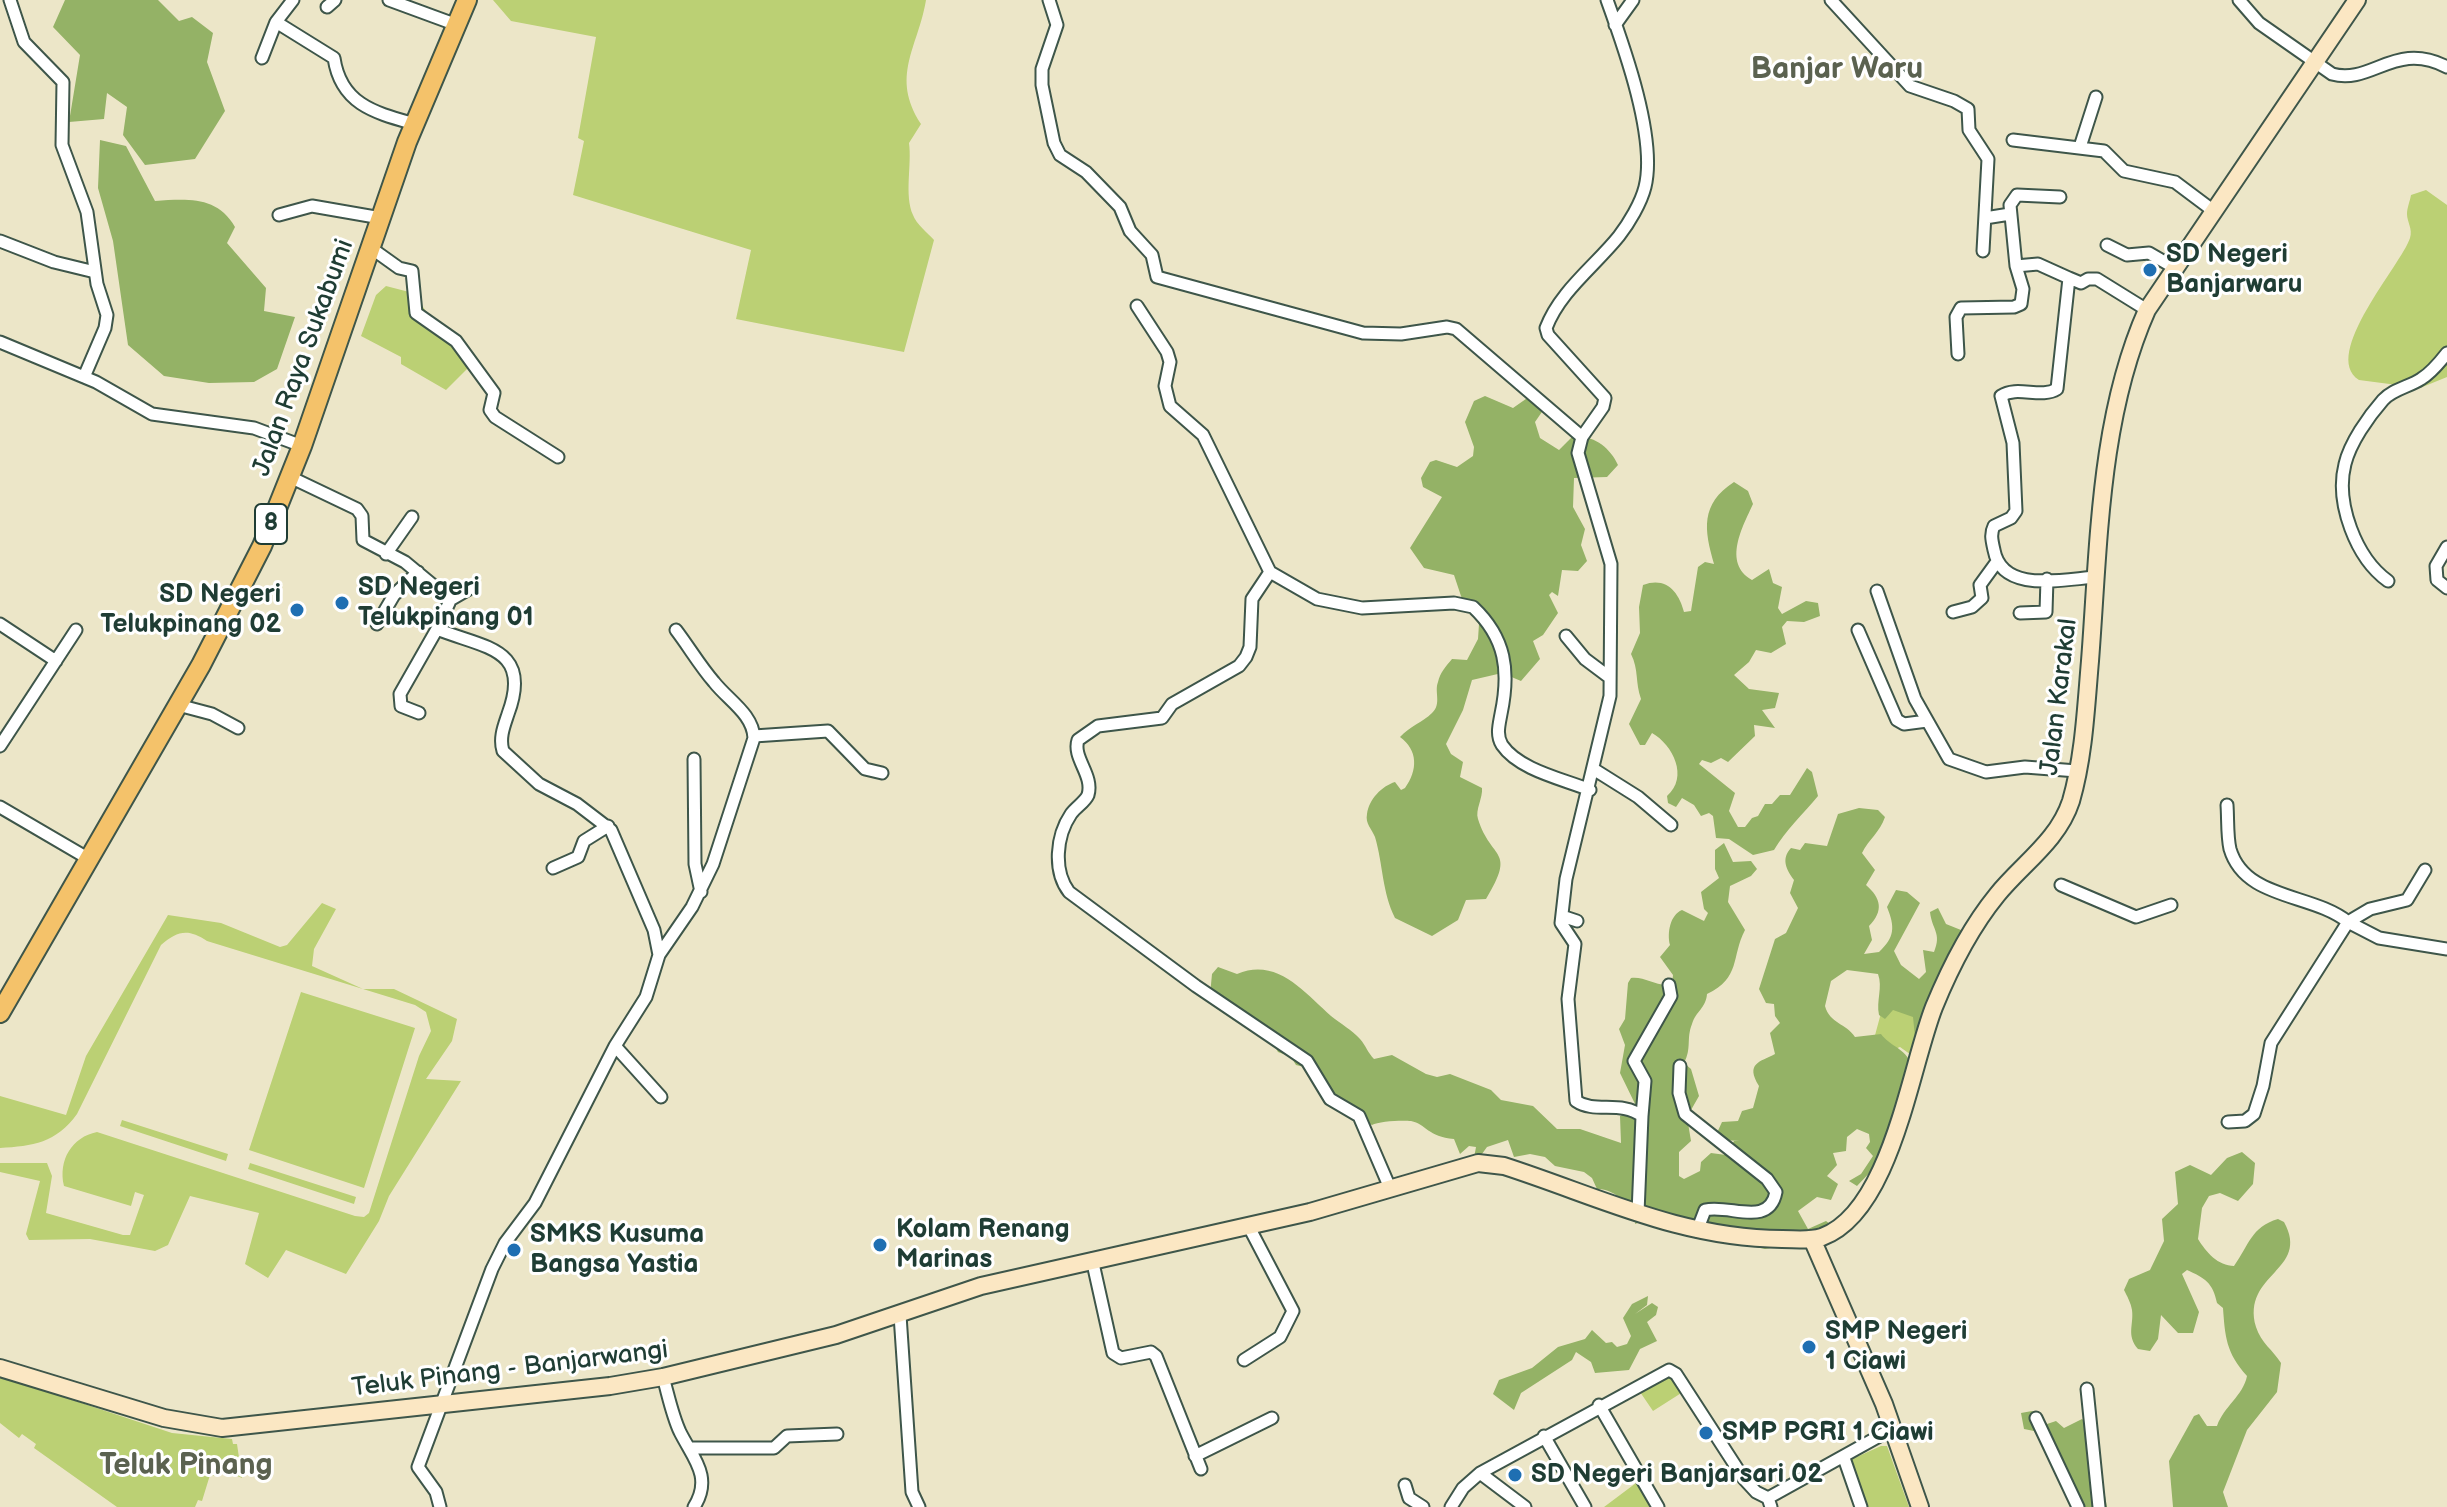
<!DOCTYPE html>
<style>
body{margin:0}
canvas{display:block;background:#ece6c8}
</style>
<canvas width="2447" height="1507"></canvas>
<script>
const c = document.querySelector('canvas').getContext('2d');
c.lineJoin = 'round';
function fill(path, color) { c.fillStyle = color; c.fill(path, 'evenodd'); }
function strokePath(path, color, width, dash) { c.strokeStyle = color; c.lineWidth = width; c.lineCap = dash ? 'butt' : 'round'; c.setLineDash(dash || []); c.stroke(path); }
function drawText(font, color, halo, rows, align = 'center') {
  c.font = font + ' "Balsamiq Sans",sans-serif'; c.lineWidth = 6; c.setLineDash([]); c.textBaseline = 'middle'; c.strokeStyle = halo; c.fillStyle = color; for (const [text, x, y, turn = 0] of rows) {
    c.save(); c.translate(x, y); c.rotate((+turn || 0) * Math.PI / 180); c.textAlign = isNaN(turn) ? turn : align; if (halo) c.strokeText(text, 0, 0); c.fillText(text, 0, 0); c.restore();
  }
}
fill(new Path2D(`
 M493,0H926C918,48 890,76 921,124L909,143C912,165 904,195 913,215C916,224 928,233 934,240L904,352L736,319L751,250L573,195L584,141L578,138L596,37L511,21Z
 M2426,190L2447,205V377L2420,388L2359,380C2320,355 2402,264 2410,238C2413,229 2407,222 2407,214C2407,208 2410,201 2411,195Z
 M386,286L413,293L428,314L468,347L473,363L446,390L401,364V357L361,336L376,295Z
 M322,903L336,909L314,949L312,966L363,989H394L457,1019L452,1041L426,1079L461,1081L389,1196L379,1221L346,1274L286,1250L268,1278L245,1264L259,1213L190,1196L168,1245L155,1251L90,1239L29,1240L26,1234L40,1181L0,1172V1163H47L52,1176L46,1213L123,1235H130L144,1195L135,1192L131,1206L64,1186C58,1160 72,1137 97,1132L355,1216L364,1217L369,1213L419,1056L431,1031L426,1012L415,1005L207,941C188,928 177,931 161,945L77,1114C56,1143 33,1146 0,1148V1096L66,1115L86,1056L168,915L221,923L280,947L287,945Z
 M1943,970L1914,1057L1900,1047L1890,1051L1874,1039L1881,1013Z
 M301,992L415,1028L364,1188L249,1150Z
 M122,1120L228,1154L226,1161L120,1126Z
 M250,1163L356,1197L354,1204L248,1169Z
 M1670,1372L1686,1390L1653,1411L1638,1389Z
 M0,1376L172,1433L232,1439L233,1444H237L242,1478L220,1469L218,1476L210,1475L202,1501L198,1500L195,1507H117L34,1448L36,1444L22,1434L19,1438L0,1423Z
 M1881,1446H1887L1909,1507H1868L1850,1460Z
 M1636,1483L1651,1507H1604Z`), '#bbd074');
fill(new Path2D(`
 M65,0H158L179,21L192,17L213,33L207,62L225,111L195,159L145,165L123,135L127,107L107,93L104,119L69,122L80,55L53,27Z
 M100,140L126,146L155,201C188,199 217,196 235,227L227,243L266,288L264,311L295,317L277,369L254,382L209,383L164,376L128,345L113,241L98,188Z
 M1533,394L1546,406L1535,422L1540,438L1559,450L1572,437C1592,434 1610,447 1618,465L1607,477L1574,478L1573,507L1585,529L1581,545L1587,561L1578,571L1562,570L1558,596L1552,592L1549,595L1558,613L1543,635L1533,641L1540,659L1521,681L1502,673L1472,680L1463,710L1446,744L1451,754L1463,762L1460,777L1482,788C1483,798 1475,810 1478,819C1491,861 1517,848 1486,899L1466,900L1458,920L1432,936L1395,918C1382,892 1383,864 1375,837C1372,829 1365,824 1367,814C1369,799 1382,786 1395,782L1401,790L1405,788C1418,770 1418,750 1400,737C1410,726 1423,722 1432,713C1442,704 1434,692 1438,682C1440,673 1446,666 1452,659L1467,660L1478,639L1479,624L1465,608L1454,575L1424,568L1410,548L1442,497L1423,487L1421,478L1430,462L1436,460L1457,467L1473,456L1474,447L1465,422L1474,401L1485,396L1513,408Z
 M1734,482L1748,491L1753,504C1743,526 1722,563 1752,580L1769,569L1773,583L1782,587L1778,608L1782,614L1806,601L1818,603L1820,616L1804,622L1787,621L1782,627L1786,644L1771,653L1756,650L1749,662L1734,675L1749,689L1779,693L1775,708L1762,710L1775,728L1754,725L1755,736L1728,762L1721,758L1711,763L1702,760L1699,764L1735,793L1729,811L1738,827H1745L1752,818L1758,816L1765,804H1772L1780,795H1790L1807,768L1812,772L1818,796C1804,813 1785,831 1774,850L1753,855L1729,839L1716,838L1713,816L1709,813L1701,816L1694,805L1682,798L1676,807L1668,803L1667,796C1689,777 1673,745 1652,733L1645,745H1640L1629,724L1641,699C1635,682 1639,670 1631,654L1640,633L1639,607L1643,585C1666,576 1679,592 1684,612L1691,611L1698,567L1705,562L1714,564C1704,530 1700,504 1734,482Z
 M1859,808L1878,810L1885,817C1880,832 1869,839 1862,853L1875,870L1866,885C1881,898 1884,911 1869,926L1872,940L1864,954L1879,952C1895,937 1895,927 1887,907L1896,890L1907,892L1920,903L1894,951L1901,965L1919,979L1926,972L1923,950L1934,952C1942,933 1932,930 1930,912L1938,908L1946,924L1961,930V938L1955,941L1951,960L1927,999L1926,1014L1915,1037L1913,1017L1893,1010L1885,1019L1879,1015C1876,1001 1883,987 1878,974L1847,970L1831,981L1825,1006C1830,1024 1846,1023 1855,1037L1881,1034C1890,1046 1902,1047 1910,1061L1880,1156L1875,1167L1857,1186L1849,1181L1861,1174L1873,1156L1866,1148L1870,1142L1869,1134L1857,1129L1847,1137L1846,1151L1833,1153L1837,1165L1827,1176L1838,1184L1831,1200L1817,1197L1798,1211L1808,1229L1826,1221L1830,1224L1819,1239L1780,1238L1776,1247L1765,1249L1643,1221L1635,1224L1637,1213C1626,1203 1613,1188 1597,1189L1592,1178L1584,1172L1555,1166L1545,1157L1530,1154L1514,1157L1508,1140L1487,1147L1479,1158H1474L1476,1147L1469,1146L1460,1154L1454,1139C1428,1137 1426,1124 1411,1121C1403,1120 1378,1121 1372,1125L1340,1110L1312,1069L1296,1065L1291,1057L1278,1052L1270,1038L1210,995L1212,974L1218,967L1237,974C1277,957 1304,992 1331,1016C1340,1023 1353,1031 1360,1039C1366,1046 1368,1053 1374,1059L1392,1055L1426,1074L1437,1077L1450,1074L1491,1090L1501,1100L1533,1106L1557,1129H1580L1621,1143L1620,1116L1638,1110L1620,1073L1625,1045L1619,1029L1625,1019L1628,983L1631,978C1645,976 1658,988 1672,984L1673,975L1660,957L1670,945C1667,933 1670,915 1682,910L1704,921L1708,913L1704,909L1701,892L1719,878L1715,869V850L1724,843L1733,862L1751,861L1757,869L1751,876L1730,886L1728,902L1745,930C1731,957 1741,978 1707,994C1706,1008 1696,1011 1692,1024C1686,1039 1692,1048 1684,1063L1691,1069L1699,1096L1687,1117L1691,1141L1679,1152V1176L1684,1179L1700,1171L1701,1162L1711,1153L1726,1155L1734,1141H1740L1722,1140L1716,1135L1722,1122L1738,1121L1742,1111L1753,1108L1759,1086C1745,1063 1760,1062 1775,1054L1770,1033L1780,1023L1775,1016L1774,1004L1766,1003L1759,989L1775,939L1786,933L1798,908L1790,893L1794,880C1786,869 1781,859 1791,848L1800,850L1805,843L1827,846L1838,814Z
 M2242,1152L2255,1163L2253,1184L2238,1201L2220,1193L2209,1196L2202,1208L2198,1239C2206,1252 2218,1266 2234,1266C2249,1245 2251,1227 2278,1219L2284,1222C2311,1271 2241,1273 2256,1327C2261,1343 2273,1350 2281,1363L2277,1392L2247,1430L2223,1492L2228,1507H2173L2169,1461L2194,1416L2199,1414L2207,1426H2217C2224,1406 2243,1396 2247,1376C2226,1353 2225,1336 2223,1308L2217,1303C2213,1283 2205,1278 2187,1270L2182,1274L2199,1312L2193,1333H2178L2161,1315L2158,1339L2150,1351L2138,1349C2126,1335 2134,1325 2132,1310C2131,1303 2127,1296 2124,1290L2129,1279L2150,1270L2164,1241L2162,1219L2178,1204L2175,1172L2190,1165L2211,1175L2227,1158Z
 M1648,1296L1647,1305L1635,1314L1652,1303L1658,1307L1656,1315L1647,1322L1657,1341L1640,1349L1629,1370L1595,1373L1591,1362L1576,1352L1572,1360L1521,1393L1514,1410L1493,1394L1499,1380L1532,1368L1558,1347L1585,1339L1592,1330L1606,1343L1612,1342L1617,1347L1627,1344L1631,1336L1623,1318L1632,1304Z
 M2032,1411L2047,1424L2056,1421L2064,1428L2082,1419L2093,1429L2107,1507H2077L2058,1464H2052L2034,1431L2024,1429L2021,1413Z`), '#94b266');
const minor = new Path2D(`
 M10,0L24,42L63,82L62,145L87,212L97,284L107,315L105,328L84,377
 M293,0L276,22L334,58C341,105 376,113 415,124
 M389,0L457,25
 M1049,0L1057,25L1042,69V85L1054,143L1060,155L1086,172L1120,207L1130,231L1152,255L1157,277L1363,333L1401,334L1447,327L1456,329L1582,437
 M1607,0C1624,47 1657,138 1645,187C1641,203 1629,223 1619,236C1595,266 1560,291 1546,328L1548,335L1605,398L1603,407L1582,437L1578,453L1611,564L1610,696L1566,879L1561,923L1575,944L1568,999L1576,1101C1595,1114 1621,1100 1642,1116L1638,1213
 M1831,0L1910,86L1954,101L1968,109L1969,130L1988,159L1983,251
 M2239,0L2259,23L2332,74C2372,85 2395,40 2447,67
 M327,7L335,0
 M1615,25L1633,0
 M262,58L276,22
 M2013,140L2104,151L2124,171L2175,182L2215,212
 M2080,147L2096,97
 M2060,197L2017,195L2010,205L2016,266L2038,264L2069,278L2057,389C2041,399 2017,385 2001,396L2013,443L2016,511L2011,518L1994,526C1990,534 1992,541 1994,550C2002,594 2063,579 2097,577
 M279,215L312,206L381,218
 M1985,218L2010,214
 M0,241L54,262L95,272
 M2107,245L2127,255L2149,253L2168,264L2181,260
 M371,248L399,268L412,271L416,313L456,341L494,393L490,410L495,417L558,457
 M2069,278L2081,283L2088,279H2097L2147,310
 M1137,306L1167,352L1170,362L1165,386L1170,406L1203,435L1270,572L1317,599L1362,608L1454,603L1473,607C1506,638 1510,671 1501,714C1499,725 1496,735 1502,745C1519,770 1563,779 1590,790
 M0,342L96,382L152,414L254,428L302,446
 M1958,354L1956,317L1961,308L2014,307L2021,304L2023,289L2016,266
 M290,477L357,509L362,516L363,540L405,562L446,596L449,603L437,629C483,648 533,647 508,714C504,726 499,738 503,751L539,784L577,804L611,830L654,930L659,955L646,997L615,1046L535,1203L505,1243L492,1269L418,1467L436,1492L440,1507
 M2447,547L2436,566L2437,580L2447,588
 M386,554L412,517
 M1270,572L1252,599L1250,647L1246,657L1239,666L1172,704L1162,718L1098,726L1078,740C1072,758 1094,775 1088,795C1085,802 1076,807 1071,814C1056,836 1053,871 1069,892L1196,986L1307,1061L1330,1099L1359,1116L1390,1188
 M2388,581C2356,558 2335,503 2345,464C2350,443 2368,417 2383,400C2393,389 2409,387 2421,379C2431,373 2440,362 2447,353
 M1877,591L1915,699L1949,759L1986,772L2025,767L2077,771
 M450,600L469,589
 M1953,612L1972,607L1982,598L1980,585L1996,563
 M2020,613L2046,612L2047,579
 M0,624L56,661
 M377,624L394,595L418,572
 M1858,630L1897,720L1904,724L1927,721
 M1566,636L1585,659L1609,677
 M178,705L212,714L238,728
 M419,713L401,706L400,694L437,629
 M754,736L828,731L865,769L882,773
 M0,746L76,630
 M694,759L695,864L701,892
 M1595,770L1638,797L1671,825
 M2227,805C2228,819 2227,836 2230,849C2245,900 2312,893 2348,922L2271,1043L2263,1086L2254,1114L2245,1121L2228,1122
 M0,807L89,859
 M553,868L578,857L584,841L608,826
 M2425,870L2407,900L2370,909L2348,922L2379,938L2447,949
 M2061,885L2136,917L2171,905
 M1562,916L1577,921
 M659,955L692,907L713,864L754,738C753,714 728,700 714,682C700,666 689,647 676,630
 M615,1046L661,1097
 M1680,1066L1679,1093L1685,1114L1767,1179L1776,1192C1769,1228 1730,1204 1705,1210L1697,1231
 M1642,1116L1645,1081L1634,1061L1671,996L1669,985
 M1092,1259L1113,1353L1121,1358L1151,1352L1156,1356L1201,1469
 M900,1315L912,1492L919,1507
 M1244,1360L1280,1337L1293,1311L1249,1227
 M663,1377C668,1394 672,1415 680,1432C693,1458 713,1477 694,1507
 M2087,1389L2099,1507
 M1599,1405L1658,1507
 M2036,1418L2078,1507
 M1544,1436L1585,1507
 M689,1448H774L787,1436L837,1434
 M1195,1456L1272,1418
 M1844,1458L1861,1507
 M1480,1473L1525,1507
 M1405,1485L1409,1498L1423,1507
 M1768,1498L1894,1428
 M1451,1507L1463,1488L1480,1473L1669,1370L1676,1374L1744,1479L1756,1492L1768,1498L1771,1507`);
const secondary = new Path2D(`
 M1812,1239L1884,1404L1920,1507
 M0,1368L164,1418L222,1428L610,1386L663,1377L836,1335L981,1286L1310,1212L1478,1163L1504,1166C1600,1197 1679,1238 1782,1239C1796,1239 1809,1241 1822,1237C1891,1212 1910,1068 1934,1007C1950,968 1970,928 1997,895C2022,864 2058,841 2071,801C2084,756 2086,707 2090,661C2099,545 2099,418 2147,310L2357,0`);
const trunk = new Path2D(`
 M0,1013L201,665L262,546L302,446L407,142L467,0`);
strokePath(minor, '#3e564a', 15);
strokePath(secondary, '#3e564a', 20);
strokePath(trunk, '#3e564a', 22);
strokePath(minor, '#fff', 11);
strokePath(secondary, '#fbe7c3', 16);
strokePath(trunk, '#f4c26a', 18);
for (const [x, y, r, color] of [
 [2150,270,8,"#1f6fb2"],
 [342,603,8,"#1f6fb2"],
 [297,610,8,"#1f6fb2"],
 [880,1245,8,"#1f6fb2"],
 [514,1250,8,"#1f6fb2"],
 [1809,1347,8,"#1f6fb2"],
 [1706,1433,8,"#1f6fb2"],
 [1515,1475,8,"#1f6fb2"]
]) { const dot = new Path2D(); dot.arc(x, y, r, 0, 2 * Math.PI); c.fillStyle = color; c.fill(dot); strokePath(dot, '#fff', 3); }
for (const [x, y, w] of [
 [271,524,32]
]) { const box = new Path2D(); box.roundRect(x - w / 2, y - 20, w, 40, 6); c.fillStyle = '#fff'; c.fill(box); strokePath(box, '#1f3d34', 2); }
drawText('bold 24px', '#1f3d34', null, [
 ["8",271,524]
]);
drawText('bold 26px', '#1f3d34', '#fff', [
 ["SD Negeri",2166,255],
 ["Banjarwaru",2166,285],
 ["SD Negeri",358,588],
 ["Telukpinang 01",358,618],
 ["SD Negeri",281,595,"right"],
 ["Telukpinang 02",281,625,"right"],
 ["Kolam Renang",896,1230],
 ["Marinas",896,1260],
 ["SMKS Kusuma",530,1235],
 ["Bangsa Yastia",530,1265],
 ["SMP Negeri",1825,1332],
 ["1 Ciawi",1825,1362],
 ["SMP PGRI 1 Ciawi",1722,1433],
 ["SD Negeri Banjarsari 02",1531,1475]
], 'left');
drawText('26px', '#1f3d34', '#fff', [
 ["Jalan Raya Sukabumi",304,358,-70],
 ["Jalan Karakal",2060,697,-83],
 ["Teluk Pinang - Banjarwangi",510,1370,-7]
]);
drawText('bold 30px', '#5b6250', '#fff', [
 ["Banjar Waru",1837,70],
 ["Teluk Pinang",186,1466]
]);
</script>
